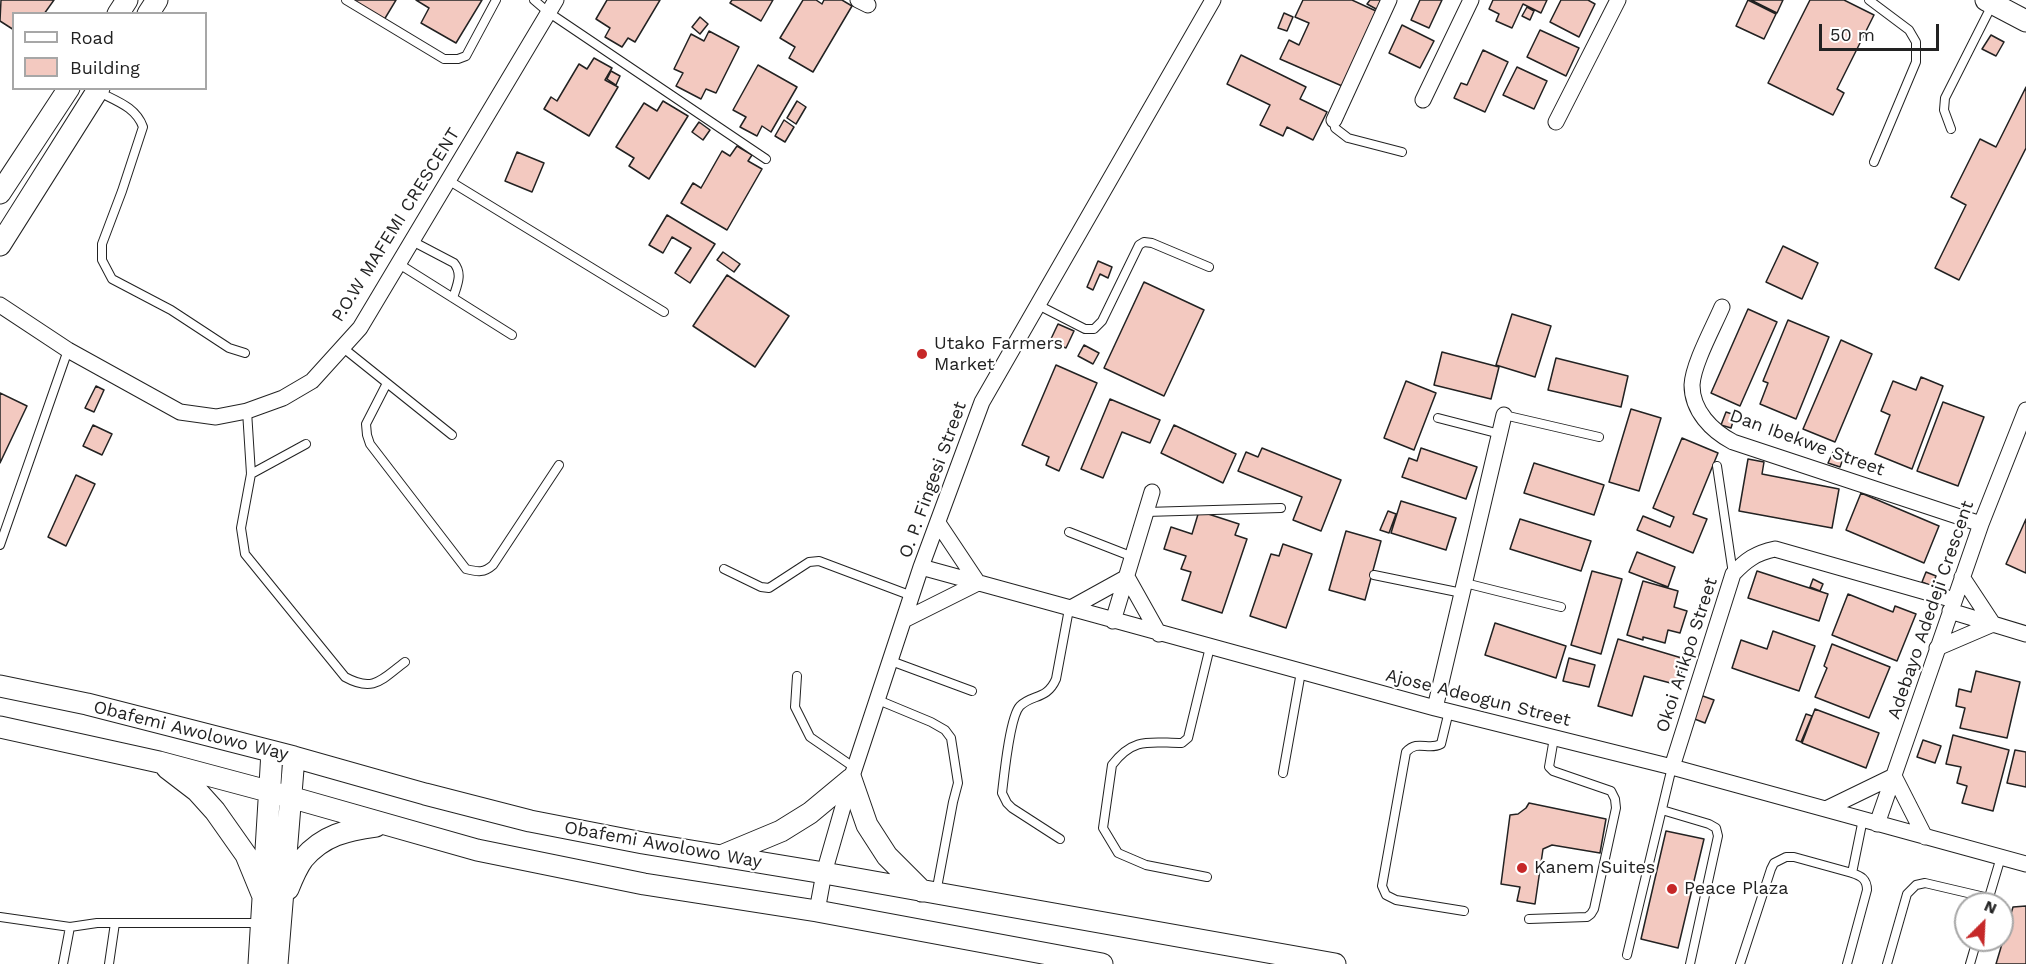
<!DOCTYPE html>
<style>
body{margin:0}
#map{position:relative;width:2026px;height:964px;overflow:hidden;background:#fff;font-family:"Work Sans",sans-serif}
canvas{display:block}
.legend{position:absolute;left:12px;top:12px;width:195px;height:78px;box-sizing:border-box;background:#fff;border:2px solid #a7a7a7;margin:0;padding:8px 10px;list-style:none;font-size:18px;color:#222}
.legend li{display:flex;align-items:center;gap:12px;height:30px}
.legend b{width:30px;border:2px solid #a7a7a7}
.north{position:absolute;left:1954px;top:892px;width:60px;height:60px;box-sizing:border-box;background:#fff;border:2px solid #a7a7a7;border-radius:50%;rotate:24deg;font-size:16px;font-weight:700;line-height:24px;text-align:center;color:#222}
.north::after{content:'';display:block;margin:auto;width:21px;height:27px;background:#c62828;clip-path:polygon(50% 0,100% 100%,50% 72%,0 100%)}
.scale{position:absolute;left:1819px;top:24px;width:120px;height:27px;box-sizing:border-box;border:3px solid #222;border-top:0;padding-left:8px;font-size:18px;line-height:21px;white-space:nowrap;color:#222;-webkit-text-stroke:4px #fff;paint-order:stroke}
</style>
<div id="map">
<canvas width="2026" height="964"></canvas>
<ul class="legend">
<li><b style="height:8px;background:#fff"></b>Road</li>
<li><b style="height:16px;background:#f3c9c0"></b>Building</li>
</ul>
<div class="north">N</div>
<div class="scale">50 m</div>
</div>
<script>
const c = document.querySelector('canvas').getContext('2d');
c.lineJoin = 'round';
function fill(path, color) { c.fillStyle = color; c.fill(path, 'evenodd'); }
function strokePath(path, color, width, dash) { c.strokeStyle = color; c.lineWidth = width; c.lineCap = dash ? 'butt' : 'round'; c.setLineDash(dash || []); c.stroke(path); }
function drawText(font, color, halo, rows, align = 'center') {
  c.font = font + ' "Work Sans",sans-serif'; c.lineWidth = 4.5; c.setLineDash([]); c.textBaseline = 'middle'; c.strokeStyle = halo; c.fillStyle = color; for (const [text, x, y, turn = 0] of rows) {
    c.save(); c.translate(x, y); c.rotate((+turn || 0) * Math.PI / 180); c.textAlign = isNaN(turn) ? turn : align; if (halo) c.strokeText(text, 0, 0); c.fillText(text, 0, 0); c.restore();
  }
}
const building = new Path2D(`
 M1,0H54L44,14H14V30L0,21Z
 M355,0H396L384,20L354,1Z
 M416,0H482L456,43L421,23L429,8Z
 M607,0H660L635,42L628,38L622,47L605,37L610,28L596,19Z
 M732,0H773L761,21L730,3Z
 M803,0H816L822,4L824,0H842L852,6L813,72L789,58L795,47L780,38Z
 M1303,0H1352L1376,11L1342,86L1280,59L1289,40L1299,45L1309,23L1295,17Z
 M1370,0H1383L1378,10L1367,4Z
 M1420,0H1442L1429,28L1411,20Z
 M1493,0H1547L1541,13L1523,4L1512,28L1496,21L1499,14L1489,9Z
 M1561,0H1588L1595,4L1579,37L1550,22Z
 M1748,0L1776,14L1764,39L1736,26Z
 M1751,0H1783L1777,13Z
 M1810,0H1844L1874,15L1837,89L1844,93L1833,115L1768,83Z
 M1527,7L1534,11L1530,20L1522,16Z
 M1284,13L1293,17L1287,31L1278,28Z
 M700,17L708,24L700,34L692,27Z
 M1402,25L1434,41L1420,68L1389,53Z
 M1540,30L1579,48L1566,76L1527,57Z
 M709,31L739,47L716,93L706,89L701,99L676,86L683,73L674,69L691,34L704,41Z
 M1991,35L2004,42L1996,56L1982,49Z
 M1483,50L1508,62L1485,112L1454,98L1461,83L1467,85Z
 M1241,55L1306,87L1300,99L1327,112L1313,140L1287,127L1283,136L1260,125L1270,105L1227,84Z
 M594,58L612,68L605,80L618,87L589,136L544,109L551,97L557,101L579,64L587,69Z
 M758,65L797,87L771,132L762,126L757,136L740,127L746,117L733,110Z
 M1517,67L1547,81L1534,109L1503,95Z
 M611,71L620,76L616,85L607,79Z
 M2026,87V148L1959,280L1935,268L1966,205L1951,197L1980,139L1996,147Z
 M663,101L688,116L649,179L629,166L634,158L616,147L644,103L657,111Z
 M797,101L806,107L796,124L787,118Z
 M784,120L794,127L785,142L775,136Z
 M699,122L710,130L703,140L692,132Z
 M737,146L752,155L748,161L762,169L727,230L681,203L693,183L701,188L722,151L730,156Z
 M517,152L544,163L532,192L505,181Z
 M667,215L715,244L690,283L675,273L691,248L672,237L663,253L649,245Z
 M1783,246L1818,263L1802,299L1766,282Z
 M723,252L740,264L734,272L717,260Z
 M1098,261L1112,267L1108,278L1100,274L1093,290L1087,287Z
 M727,275L789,316L755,367L693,326Z
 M1144,282L1204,310L1164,396L1104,368Z
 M1748,309L1777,322L1740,406L1711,393Z
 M1512,314L1551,326L1535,377L1496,365Z
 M1788,320L1829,337L1796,419L1760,404L1768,383L1763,381Z
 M1058,324L1074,331L1066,348L1050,341Z
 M1841,340L1872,354L1835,442L1803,429Z
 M1084,345L1099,353L1093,364L1078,356Z
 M1442,352L1499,367L1491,399L1434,385Z
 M1556,358L1628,376L1621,407L1548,390Z
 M1056,365L1097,383L1059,471L1046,465L1049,457L1022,445Z
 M1921,377L1943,386L1912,469L1875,454L1890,415L1881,411L1893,381L1916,390Z
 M1406,381L1436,393L1414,450L1384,438Z
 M96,386L104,390L94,412L85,408Z
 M0,393L27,406L0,463Z
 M1110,399L1160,420L1150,443L1122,432L1103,478L1081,469Z
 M1943,402L1984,417L1958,486L1917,471Z
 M1631,409L1661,418L1639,491L1609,482Z
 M1726,412L1735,415L1731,428L1721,425Z
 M93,425L112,434L102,455L83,446Z
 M1174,425L1236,454L1223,483L1161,453Z
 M1682,438L1718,453L1693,514L1707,519L1693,553L1637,530L1643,516L1670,527L1674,517L1653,508Z
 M1262,448L1341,480L1321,531L1293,520L1302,497L1238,471L1246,452L1258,457Z
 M1421,448L1477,467L1466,499L1402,477L1409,458L1417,461Z
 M1833,452L1844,456L1840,467L1828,463Z
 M1748,459L1764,462L1762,474L1839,489L1832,528L1739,511Z
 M1534,463L1604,485L1594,515L1524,493Z
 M76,475L95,484L66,546L48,537Z
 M1861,493L1939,526L1924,563L1846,530Z
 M1401,501L1456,518L1446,550L1391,533Z
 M1199,511L1239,524L1235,535L1247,539L1222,613L1182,600L1191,572L1181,569L1186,556L1164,549L1171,527L1192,534Z
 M1388,511L1396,514L1389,533L1380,530Z
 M1520,519L1591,541L1581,571L1510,549Z
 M2026,519V573L2006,564Z
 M1346,531L1381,541L1365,600L1329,590Z
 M1283,544L1312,554L1286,628L1250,616L1271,554L1279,556Z
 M1637,552L1675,567L1668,587L1629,572Z
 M1592,571L1622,579L1601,654L1571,645Z
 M1757,571L1828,594L1819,621L1748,598Z
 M1926,572L1936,576L1932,586L1922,582Z
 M1813,579L1823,584L1820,591L1810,587Z
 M1643,581L1678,591L1674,607L1687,611L1680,633L1668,630L1665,643L1643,637V640L1627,635Z
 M1848,594L1893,612L1895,606L1916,614L1897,661L1832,635Z
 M1495,623L1566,646L1556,678L1485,655Z
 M1773,631L1815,646L1799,691L1732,668L1741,640L1767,649Z
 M1618,639L1685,659L1678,685L1644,676L1632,716L1598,706Z
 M1832,644L1890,667L1869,718L1815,697L1827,668L1824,666Z
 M1569,658L1595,665L1589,687L1563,681Z
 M1976,671L2020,682L2007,738L1960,728L1965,708L1956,706L1959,689L1971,692Z
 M1700,695L1714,700L1705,723L1692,718Z
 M1815,709L1879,733L1866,768L1802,743Z
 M1806,714L1812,716L1801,742L1796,740Z
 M1953,735L2009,750L1993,811L1962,803L1967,786L1957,783L1961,767L1946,764Z
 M1923,740L1941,746L1935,763L1917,757Z
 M2015,750L2026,752V787L2007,783Z
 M1529,803L1606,819L1600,853L1552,845L1543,849L1535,904L1517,901L1520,887L1501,884L1510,815L1518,814L1526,808Z
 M1666,831L1704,839L1678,948L1641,939Z
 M2026,906V964H1996L2013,907Z`);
fill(building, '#f3c9c0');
strokePath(building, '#222', 1.5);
const lane = new Path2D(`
 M346,0L444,59H458L466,56L496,0
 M534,0L548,12L766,159
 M1869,0L1909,30L1916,42V62L1874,162
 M99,92C116,101 136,107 143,127L122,191L102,244V260L112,279L171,310L229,348L245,353
 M1334,120L1335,128L1348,138L1402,152
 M1951,129L1944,110L1945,98L1992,5
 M448,180L664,312
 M412,241L454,263C463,274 457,285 453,298
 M399,264L512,335
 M1038,305L1085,329H1094L1102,321L1139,245L1144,242L1152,243L1209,267
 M342,347L452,435
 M387,383L366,424L367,435L370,444L466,569C478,572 484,573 493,565L559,465
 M247,411L251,474L241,528L245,554L345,677C374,693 382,679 405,662
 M1504,415L1599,437
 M1438,418L1500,434
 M1717,466L1733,574
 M251,474L306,444
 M1146,512L1281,508
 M1069,532L1133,557
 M0,545L68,350
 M724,569L761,587L769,588L809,562L819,561L912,596
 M1374,575L1462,593
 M1465,583L1561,607
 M891,661L972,691
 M797,676L795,707L810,737L855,768
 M878,700L931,722L945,730L951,738L958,783L953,802L936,893
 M1449,711L1441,744C1428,751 1418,739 1406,752L1382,886L1386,895L1396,900L1464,911
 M1283,773L1301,672
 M1662,810L1709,824L1716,828L1718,836L1690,964
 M1060,839L1012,808L1007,803L1002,793C1004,776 1010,716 1020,706C1032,694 1047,700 1056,679L1069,609
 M1852,873L1863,819
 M1207,877L1146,865L1118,853L1103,828L1112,765C1134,736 1151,743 1182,743L1188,738L1210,647
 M1987,904L2001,857
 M0,917L70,927
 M1529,919L1587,917L1591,914L1594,909L1616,808L1615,799L1611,791L1553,771L1549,767L1554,738
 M115,923H260
 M1627,955L1672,767
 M63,964L70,927L97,923H115L109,964
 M1740,964L1771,869L1774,863L1786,857H1794L1852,873C1861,876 1867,879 1867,890L1847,964
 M1887,964L1907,894L1916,885L1925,883L1989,898
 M1970,964L1977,940`);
const street = new Path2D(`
 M858,0L868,5
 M1423,100L1471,0
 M1334,120L1389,0
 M1556,122L1618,0
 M0,305L68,350L180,412L216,417L247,411L283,398L312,381L360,328L556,0
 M1722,307C1714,326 1693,364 1692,385C1692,411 1712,431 1733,442L1981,524
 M921,567L1435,708L1672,767L2026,864
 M1069,609L1127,577L1159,634
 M1950,611L2026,634
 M904,620L978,583L938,523
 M1113,621L1152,492
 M1937,648L1993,624L1962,577
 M1435,708L1504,415
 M1672,767L1733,574C1746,560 1756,553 1775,549L1954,600
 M1826,809L1894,776L1925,837
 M1877,824L1981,524L2026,410
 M817,911L824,873L851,779L921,567L982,402L1213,0`);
const secondary = new Path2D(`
 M1986,0L2026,21
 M118,14L127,0
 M148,14L157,0
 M0,193L69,88
 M0,245L99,88
 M0,686L87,704L294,757L425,794L530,821L643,843L824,873L1335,964
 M0,727L159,762L290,797L477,850L644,884L817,911L1102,964
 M167,768L197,791L215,811L246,855L262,894
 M721,856L781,831L810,813L851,779L867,825L887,856L922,891
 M288,889C292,879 297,867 303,859C323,835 347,830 376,826
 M259,964L272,752
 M277,964L294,757`);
strokePath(lane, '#222', 10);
strokePath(street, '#222', 17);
strokePath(secondary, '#222', 23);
strokePath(lane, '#fff', 8);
strokePath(street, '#fff', 15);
strokePath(secondary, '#fff', 21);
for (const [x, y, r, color] of [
 [922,354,6,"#c62828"],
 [1522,868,6,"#c62828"],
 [1672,889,6,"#c62828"]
]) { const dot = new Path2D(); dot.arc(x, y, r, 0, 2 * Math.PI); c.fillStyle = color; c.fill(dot); strokePath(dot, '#fff', 2); }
drawText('18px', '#222', '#fff', [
 ["P.O.W MAFEMI CRESCENT",396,225,-58],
 ["Dan Ibekwe Street",1807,443,20],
 ["O. P. Fingesi Street",933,480,-70],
 ["Adebayo Adedeji Crescent",1931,610,-71],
 ["Okoi Arikpo Street",1687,655,-72],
 ["Ajose Adeogun Street",1478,698,14],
 ["Obafemi Awolowo Way",191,731,14],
 ["Obafemi Awolowo Way",663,845,10]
]);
drawText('18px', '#222', '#fff', [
 ["Utako Farmers",934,344],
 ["Market",934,365],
 ["Kanem Suites",1534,868],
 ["Peace Plaza",1684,889]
], 'left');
</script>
